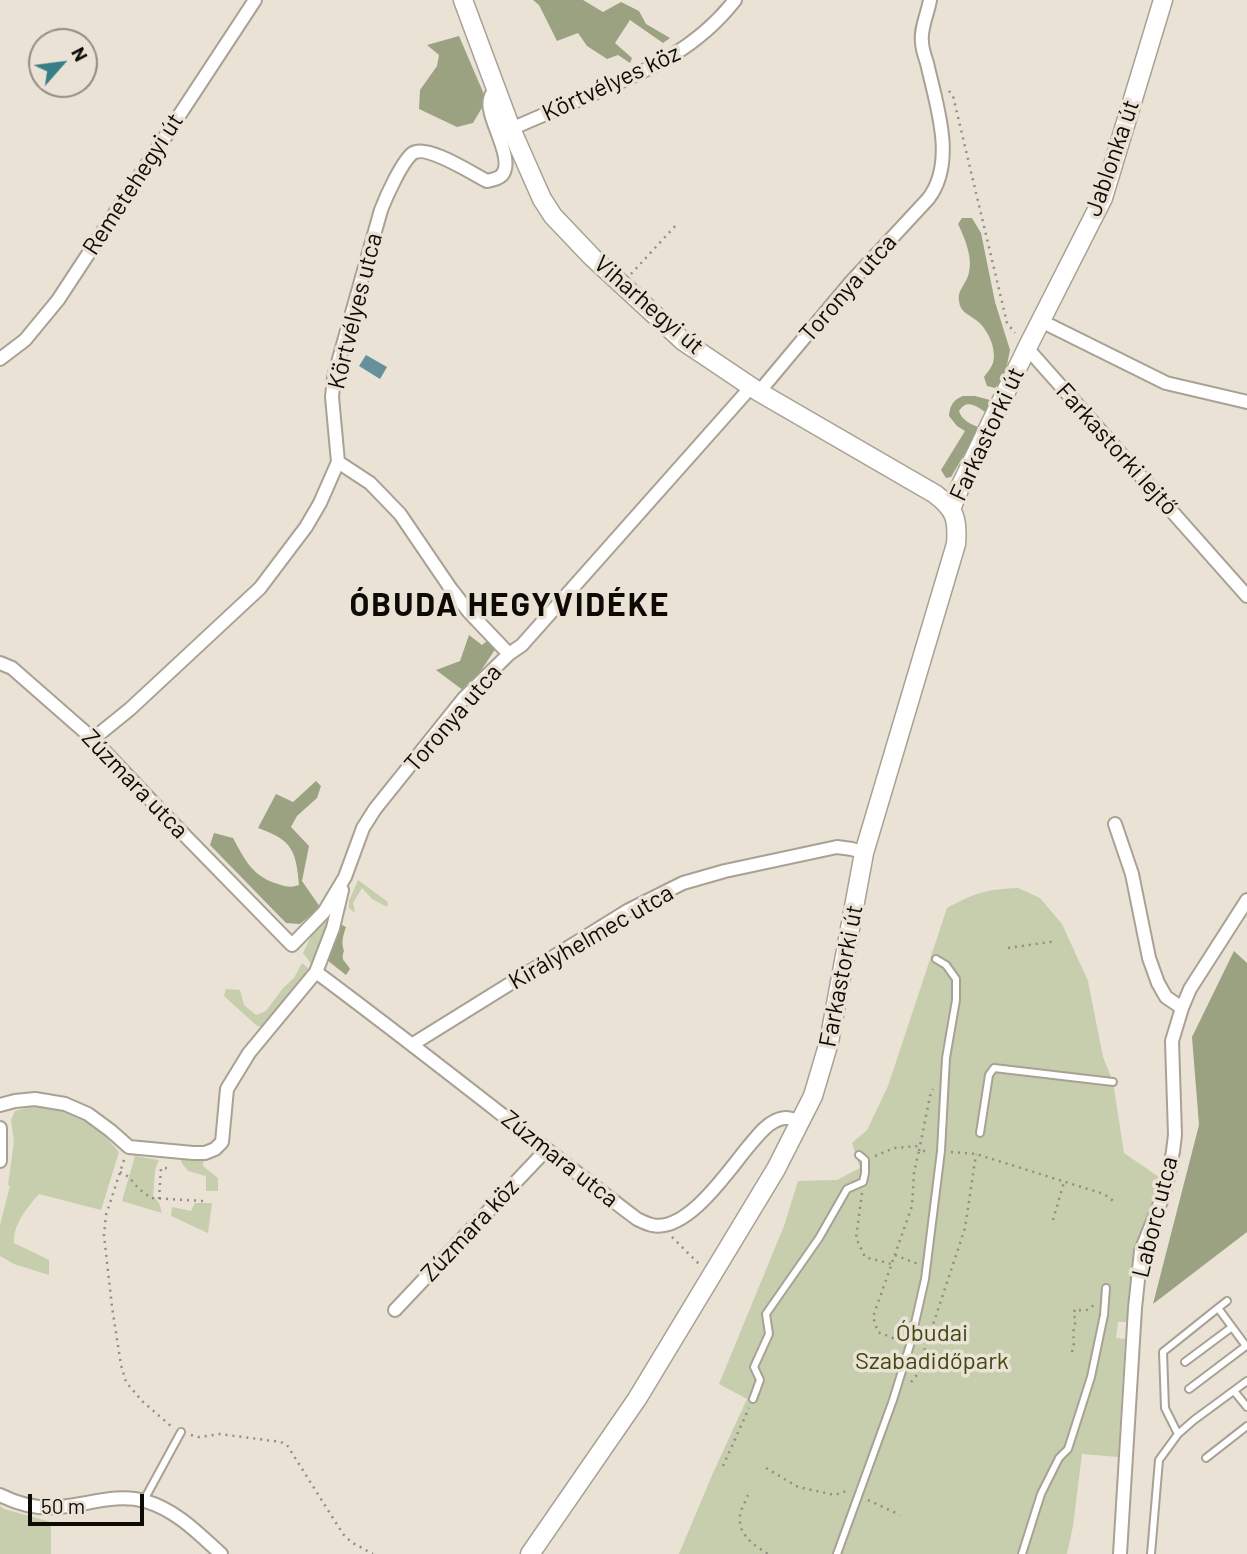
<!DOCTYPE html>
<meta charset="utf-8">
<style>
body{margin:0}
#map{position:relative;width:1247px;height:1554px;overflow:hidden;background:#eae2d4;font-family:Barlow,sans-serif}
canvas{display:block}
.north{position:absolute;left:28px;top:28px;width:70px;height:70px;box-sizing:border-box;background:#eae2d4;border:2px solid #928c82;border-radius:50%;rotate:62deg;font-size:19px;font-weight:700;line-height:28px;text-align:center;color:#0e0b07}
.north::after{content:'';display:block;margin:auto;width:24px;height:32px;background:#377e88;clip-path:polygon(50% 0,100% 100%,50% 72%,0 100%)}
.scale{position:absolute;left:28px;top:1494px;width:116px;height:32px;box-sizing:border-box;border:4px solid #0e0b07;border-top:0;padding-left:9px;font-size:21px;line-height:24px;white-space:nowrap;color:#0e0b07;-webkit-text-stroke:5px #eae2d4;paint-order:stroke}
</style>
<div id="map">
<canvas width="1247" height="1554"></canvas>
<div class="north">N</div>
<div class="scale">50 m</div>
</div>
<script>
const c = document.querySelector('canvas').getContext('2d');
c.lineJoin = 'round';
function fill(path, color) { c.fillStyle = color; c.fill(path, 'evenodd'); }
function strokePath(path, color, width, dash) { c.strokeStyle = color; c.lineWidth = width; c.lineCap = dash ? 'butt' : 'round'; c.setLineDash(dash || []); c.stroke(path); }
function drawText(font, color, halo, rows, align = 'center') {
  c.font = font + ' Barlow,sans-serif'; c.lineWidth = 7; c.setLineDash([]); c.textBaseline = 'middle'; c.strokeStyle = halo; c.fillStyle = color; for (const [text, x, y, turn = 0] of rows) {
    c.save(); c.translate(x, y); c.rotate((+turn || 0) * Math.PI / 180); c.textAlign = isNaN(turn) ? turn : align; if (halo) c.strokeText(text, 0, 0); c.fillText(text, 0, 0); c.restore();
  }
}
fill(new Path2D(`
 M358,880L388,902L387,907L372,899L362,888L353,903L355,913L349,908V901Z
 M1018,888L1040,898L1062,924L1088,981L1103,1057L1113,1082L1124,1153L1162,1179L1135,1250L1127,1322H1118L1116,1338L1125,1339L1118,1457L1082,1454L1073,1526L1067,1554H679L713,1473L747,1399L719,1384L784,1226L798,1181L837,1180L860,1168L852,1143L867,1130L888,1086L947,908C974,893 988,889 1018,888Z
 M332,909V923L313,966L303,953L317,924Z
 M302,963L310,970L303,983L277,1008L264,1027L257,1026L224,996L226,989L240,990L244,1005L256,1015L266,1011L283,988L294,978Z
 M38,1105L69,1111L101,1131L119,1152L101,1210L39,1194C27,1208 13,1224 14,1243L49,1260V1275L14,1264L0,1256V1225L10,1186L8,1185L14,1141L11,1120L15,1111Z
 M135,1156L159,1160C153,1170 155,1183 153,1196L159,1203L162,1213L122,1201Z
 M182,1156L204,1157L203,1166L218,1178V1191H206V1176L188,1171L181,1162Z
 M195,1203H212L208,1233L171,1216L172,1207L191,1211Z
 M0,1506L4,1509L51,1522V1554H0Z`), '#c6cead');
fill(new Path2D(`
 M533,0H583L603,12L621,2L639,11L646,24L670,38L663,43L630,20L615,43L632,58L630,63L618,55L607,59L587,46L578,33L557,41L539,5Z
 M459,36L483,92L486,101L473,123L457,127L419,109L420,90L437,66L439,55L427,45Z
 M962,218H972L981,233L995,302L1010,350L1006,370L1001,381L995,388L987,386L984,377C987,373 991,368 993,363C997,349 988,329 976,320C968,314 960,312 959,301C957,291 965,285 968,276C974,259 965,239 958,224Z
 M963,396H975L990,400L991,408L985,412C976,405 966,399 959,411C962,420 970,424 978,427L980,431L978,435L974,438L951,477L946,478L941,470L965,431L957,426L949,416C950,405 953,400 963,396Z
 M469,635L482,645L488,640L496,648L476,678L464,691L436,670L460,661Z
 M316,781L321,786L317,798L297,816L291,827L309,846L302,881L320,907L300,924L286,923L210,845L214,833L233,838C245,860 252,876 278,884C287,887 290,888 299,885C296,850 292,840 258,828L276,794L293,802Z
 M340,924L346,927C343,936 341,942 344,951C340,961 346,961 350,969L346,975L327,960Z
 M1234,951L1247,963V1232L1153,1304L1199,1125L1192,1037Z`), '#9ba281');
fill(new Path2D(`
 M366,355L387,367L380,379L359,366Z`), '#66909a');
const lane = new Path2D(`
 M980,1133L989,1075L994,1068L1113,1082
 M1185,1362L1232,1327
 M1189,1389L1246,1346L1218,1308L1227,1301
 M1234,1391L1247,1407
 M753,1399L760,1380L754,1367L769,1334L766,1314L819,1238L847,1189L863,1182L865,1173V1160L859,1155
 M1178,1434L1165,1408L1163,1352L1218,1308
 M1206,1458L1247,1426
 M144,1500L181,1432
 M837,1554L893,1400L910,1345L925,1279L941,1151L946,1058L956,1000V979L946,965L936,959
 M1022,1554L1041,1494L1059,1458L1068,1449L1091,1377L1104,1315L1106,1288
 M1151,1554L1159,1460L1178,1434L1194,1420L1247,1381`);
const street = new Path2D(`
 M511,129C538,117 565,106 592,94C647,71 697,49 735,0
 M1041,321L1166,383L1247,402
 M1027,348L1247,596
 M0,359L25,340L58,300L255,0
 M759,392L851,282L928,199C957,162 936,104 927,63C925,57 922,49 922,42C920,29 928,13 930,0
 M338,462L370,483L400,514L451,589L469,612L509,654
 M0,663L12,668L93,739L159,809L292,945L324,912L345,877L363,828L375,809L464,698L509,654L522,645L751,387
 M93,739L130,709L260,588L306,527L320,503L338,462L332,397L334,377L381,210C386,197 402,161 413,153C427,144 473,174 487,181C492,180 498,179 502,175C514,161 492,126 490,109C488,101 491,95 495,88
 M1115,824L1132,874L1149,958L1158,983L1166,997L1182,1008
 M316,972C424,1052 529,1137 637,1219C641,1221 647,1224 652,1225C687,1233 728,1171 748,1147C756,1138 764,1126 775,1121C785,1116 791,1118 801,1122
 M413,1044L627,911L683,883L725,871L837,847L852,849L864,853
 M0,1105L15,1101L35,1099L65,1104L88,1114L111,1131L129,1147L193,1153H205L215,1149L222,1142L227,1089L249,1053L316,972L333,928L342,890
 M0,1128V1161
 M395,1310L546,1150
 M0,1495C18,1504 38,1509 58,1507C87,1505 116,1493 145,1501C176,1510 198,1533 221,1554
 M1120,1554L1135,1308L1141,1251L1161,1201L1168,1178L1173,1151L1175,1135L1172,1041L1182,1008L1190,989L1247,900`);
const secondary = new Path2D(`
 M463,0L511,129L542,199L553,216L592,257L683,341L759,392L935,494C955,509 958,519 956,544L864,853L829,1042L813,1096L776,1169L637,1399L530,1554
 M951,509L960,487L1027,348L1103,198L1163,0`);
strokePath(lane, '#a8a194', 10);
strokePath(street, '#a8a194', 16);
strokePath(secondary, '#a8a194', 21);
strokePath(new Path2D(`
 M949,91L953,96L1007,323L1015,333
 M631,274L678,223
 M1008,948L1056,941
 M919,1151L930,1096L933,1089
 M951,1152L976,1154L1104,1194L1116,1203
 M875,1156L894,1148L919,1146
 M124,1160L106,1215L104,1235L112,1307L121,1365L126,1382L142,1401L172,1427
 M120,1172L129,1177L139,1189L151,1198L203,1201
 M862,1193L856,1238L865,1257L891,1264
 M159,1199L161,1168H172
 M1053,1220L1064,1182
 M672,1237L700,1265
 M895,1255L918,1264
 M900,1341L878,1332L873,1317L912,1206L914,1172L919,1151H930
 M1072,1352L1074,1343L1073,1333L1076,1319L1073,1315L1075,1309C1083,1311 1089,1312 1094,1304
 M911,1382L916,1376L965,1228L976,1154
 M191,1435L199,1437L220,1434L281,1442L287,1445L343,1534L351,1542L373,1554
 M723,1466L749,1408
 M766,1468L798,1487L835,1495L849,1490
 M748,1495C746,1501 740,1510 740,1517C738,1535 755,1546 768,1554
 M868,1500L900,1515`), '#938d83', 2.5, [2, 5]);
strokePath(lane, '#fff', 6);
strokePath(street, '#fff', 12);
strokePath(secondary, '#fff', 18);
drawText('24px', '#0e0b07', '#eae2d4', [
 ["Körtvélyes köz",611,83,-25],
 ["Jablonka út",1112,158,-71],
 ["Remetehegyi út",133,184,-57],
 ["Toronya utca",848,288,-49],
 ["Viharhegyi út",649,305,41],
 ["Körtvélyes utca",355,311,-76],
 ["Farkastorki út",987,434,-65],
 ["Farkastorki lejtő",1117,449,48],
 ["Toronya utca",453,718,-49],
 ["Zúzmara utca",135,784,46],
 ["Királyhelmec utca",591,937,-30],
 ["Farkastorki út",841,976,-79],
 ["Zúzmara utca",560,1159,38],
 ["Laborc utca",1155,1217,-76],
 ["Zúzmara köz",470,1230,-47]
]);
drawText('24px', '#404911', '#eae2d4', [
 ["Óbudai",932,1333],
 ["Szabadidőpark",932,1361]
]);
c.letterSpacing = '2px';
drawText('bold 32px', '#0e0b07', '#eae2d4', [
 ["ÓBUDA HEGYVIDÉKE",510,605]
]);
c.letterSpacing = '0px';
</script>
